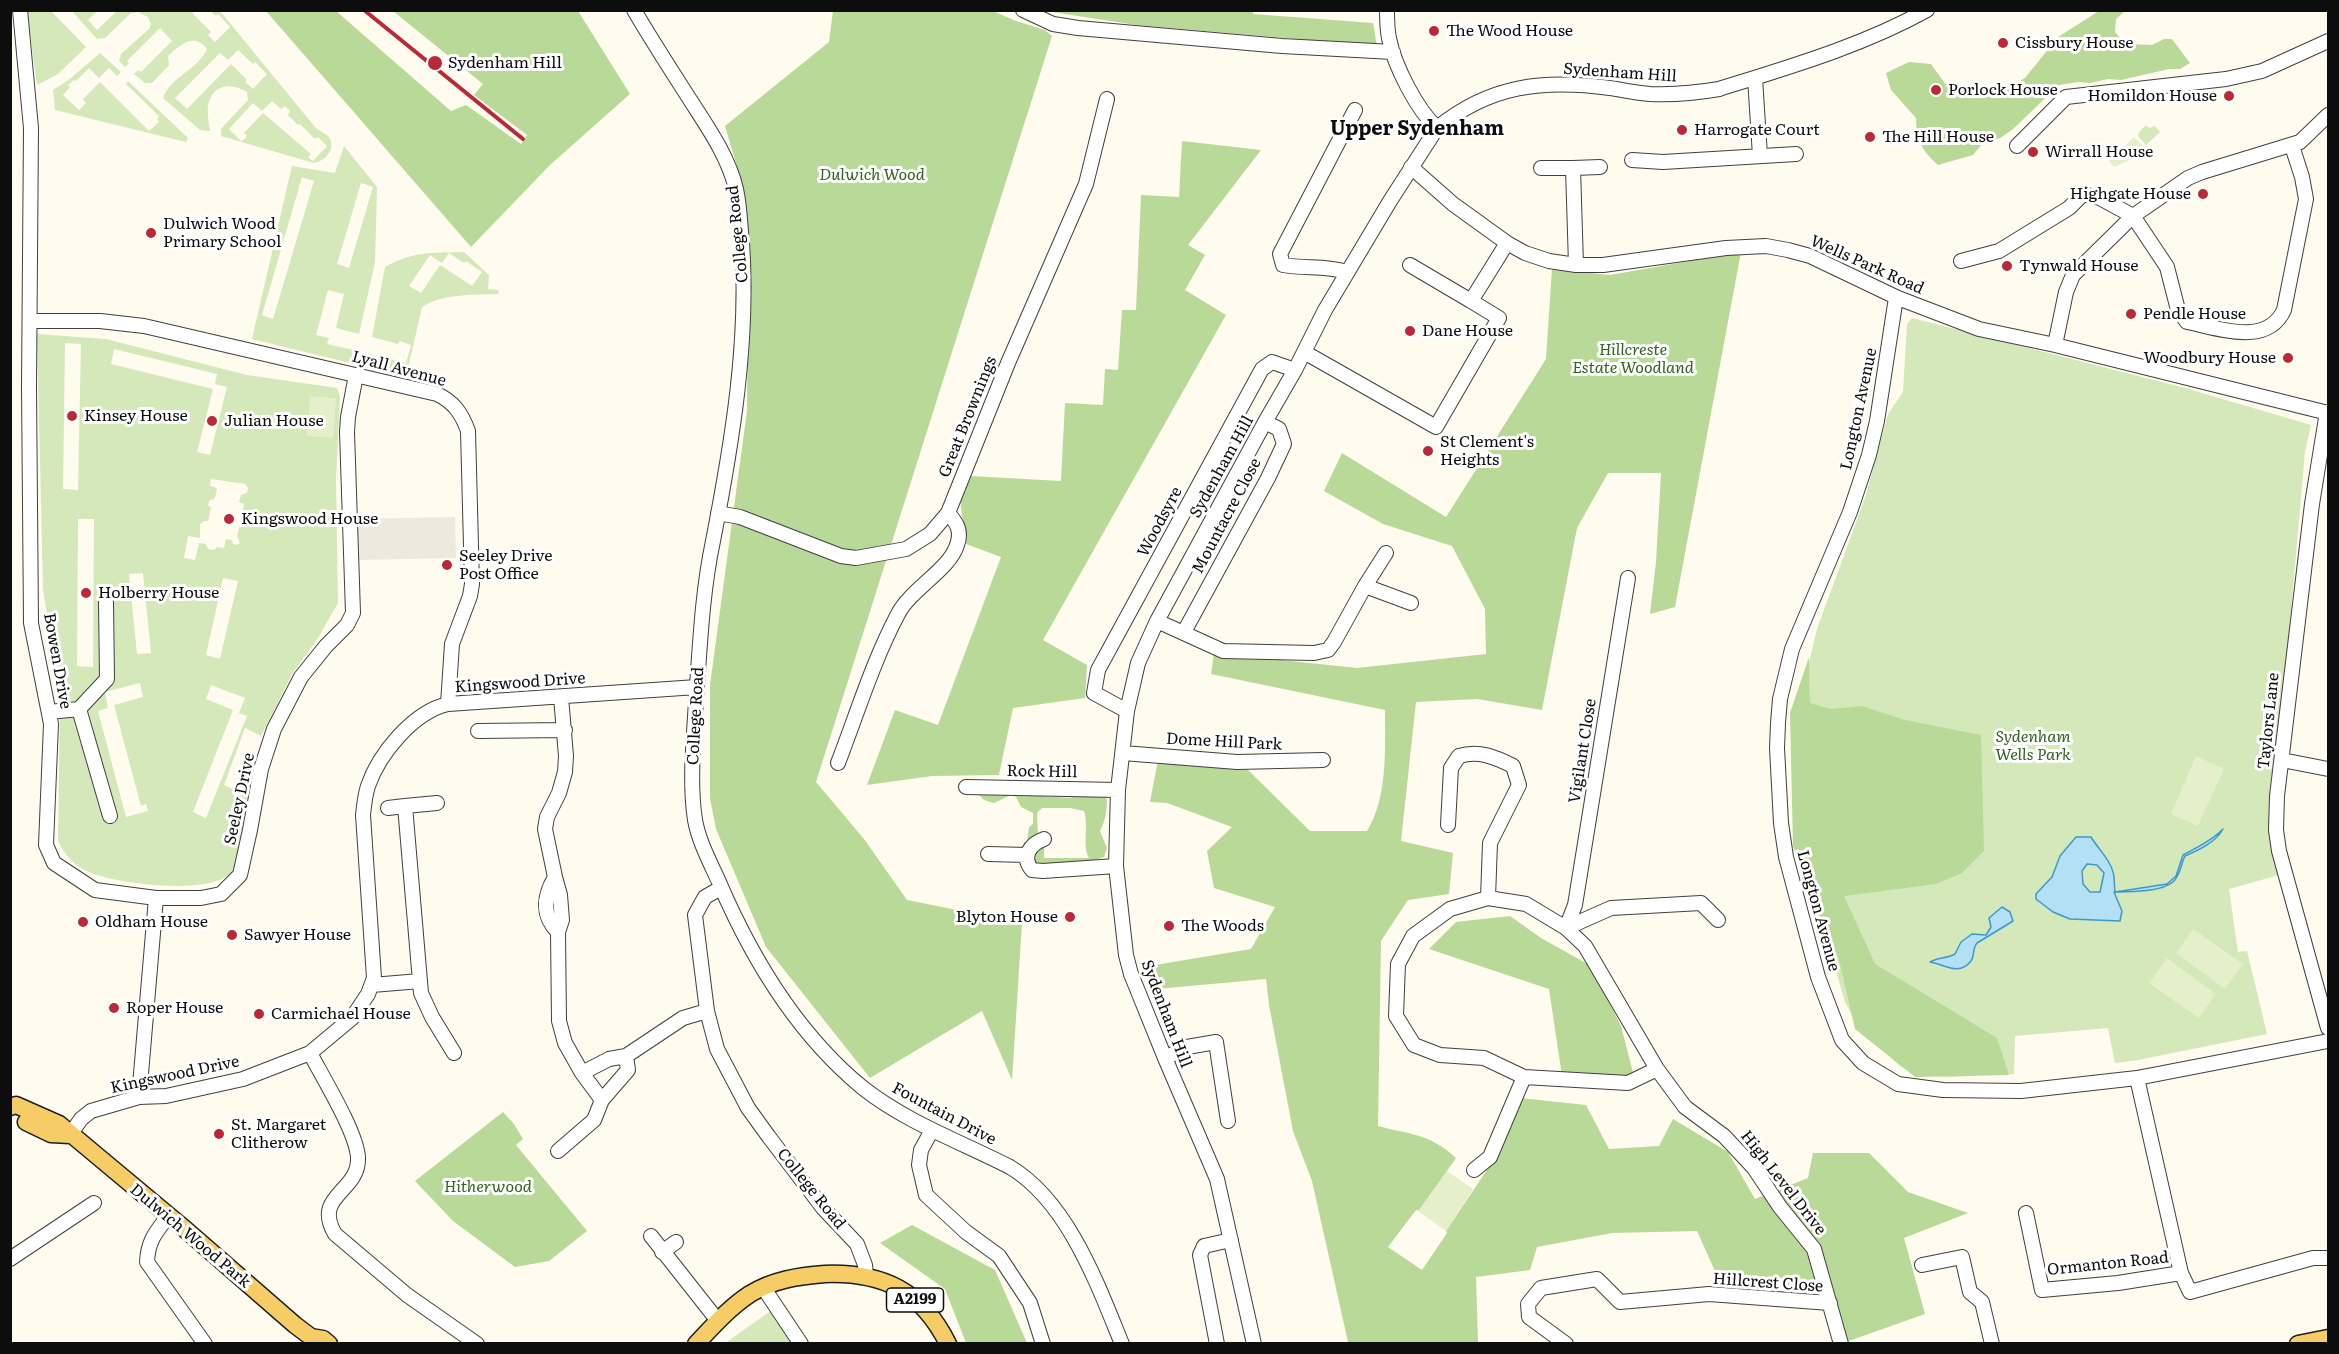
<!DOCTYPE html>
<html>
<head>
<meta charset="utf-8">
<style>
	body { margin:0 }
	#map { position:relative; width:2339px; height:1354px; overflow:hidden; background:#fffbee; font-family:Literata,serif }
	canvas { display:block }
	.frame { position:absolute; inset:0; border:12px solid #0d0d0d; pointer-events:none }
</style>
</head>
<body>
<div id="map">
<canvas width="2339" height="1354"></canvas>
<div class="frame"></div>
</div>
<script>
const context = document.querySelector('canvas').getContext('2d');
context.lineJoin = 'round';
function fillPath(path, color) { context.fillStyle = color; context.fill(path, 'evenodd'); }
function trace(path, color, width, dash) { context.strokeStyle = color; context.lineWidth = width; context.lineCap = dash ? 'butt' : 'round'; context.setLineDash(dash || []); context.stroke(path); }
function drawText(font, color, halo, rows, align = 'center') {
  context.font = font + ' Literata,serif'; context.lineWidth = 6; context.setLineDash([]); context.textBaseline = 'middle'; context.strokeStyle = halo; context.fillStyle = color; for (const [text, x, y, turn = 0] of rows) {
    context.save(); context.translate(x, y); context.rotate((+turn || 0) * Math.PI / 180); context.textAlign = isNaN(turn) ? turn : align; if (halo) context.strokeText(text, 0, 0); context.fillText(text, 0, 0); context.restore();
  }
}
fillPath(new Path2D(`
	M 71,10 L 97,11 L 88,20 L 97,30 L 117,11 L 194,11 L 192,13 L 211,32 L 208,35 L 215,42 L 230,27 L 218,14 L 216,16 L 210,11 L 220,11 L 315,127 C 318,130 324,133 328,136 C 338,148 325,161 314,163 L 221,136 L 221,129 L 248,100 L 247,92 C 233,83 214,83 209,102 C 206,111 209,123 210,131 L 200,130 L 163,98 C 170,77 198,70 207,49 C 194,32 180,45 168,56 L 169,65 L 152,83 L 145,83 L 134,74 L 138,70 L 141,72 L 172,41 L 160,28 L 127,61 L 129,63 L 125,67 L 119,61 L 121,54 L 149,29 L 151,24 L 148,17 L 138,12 L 131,13 L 105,38 L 97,39 ZM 238,50 L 253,64 L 255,62 L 267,74 L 253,89 L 245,82 L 247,80 L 231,64 L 187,109 L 175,98 L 220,53 L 228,60 ZM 272,101 L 281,109 L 285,106 L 290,111 L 288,115 L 298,125 L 300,124 L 315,139 L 318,137 L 327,146 L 313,161 L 308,157 L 311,154 L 263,113 L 244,133 L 247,135 L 245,139 L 241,141 L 229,129 L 253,103 L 262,111 Z
	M 27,11 L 51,11 L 86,47 L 58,74 L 37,85 Z
	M 100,53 L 121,72 L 117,76 L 109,68 L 99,78 L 89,68 L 76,81 L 74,80 L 68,85 L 70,87 L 63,95 L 79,110 L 86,103 L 83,99 L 100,82 L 149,131 L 159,122 L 157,119 L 159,116 L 126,84 L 128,81 L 188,138 L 186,142 L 55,110 L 53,90 L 70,79 Z
	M 2146,125 L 2149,128 L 2155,126 L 2160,132 L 2146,145 L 2138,136 L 2139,132 Z
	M 344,146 L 377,187 L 375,262 L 359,334 L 336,328 L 344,294 L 328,290 L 316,335 L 329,338 L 327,344 L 358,351 L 354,364 L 252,339 L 292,166 L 335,173 ZM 302,177 L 314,181 L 273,319 L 262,315 ZM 361,183 L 373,187 L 349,268 L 337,264 Z
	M 464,252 L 489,275 L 488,289 L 498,290 L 499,294 C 474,295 444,293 422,307 L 406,377 L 365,367 L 369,354 L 406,363 L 411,345 L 400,341 L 398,344 L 372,337 L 385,267 C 413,251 432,253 464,252 ZM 449,253 L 464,263 L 466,261 L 482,272 L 472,286 L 440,265 L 421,293 L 409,286 L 430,255 L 442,263 Z
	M 1912,318 L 2185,388 L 2311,425 L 2305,452 L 2288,645 L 2269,797 L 2272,849 L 2279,875 L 2229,889 L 2238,952 L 2247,951 L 2267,1034 L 2138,1060 L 2115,1063 L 2108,1028 L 2015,1036 L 2014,1074 L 1947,1077 L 1915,1074 L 1900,1066 L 1871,1040 L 1855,1021 L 1845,1002 L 1815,898 L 1809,663 L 1817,629 L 1865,498 L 1888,414 L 1903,392 L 1907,324 Z
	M 37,334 L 106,339 L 247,375 L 337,388 L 340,397 L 336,481 L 338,603 L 318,638 L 292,674 L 261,736 L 245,728 L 224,785 L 247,796 C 245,817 245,856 232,872 C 211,896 116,884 89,872 C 74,866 65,855 58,841 L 60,700 L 43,589 ZM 65,343 L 81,344 L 78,490 L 63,489 ZM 114,349 L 217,374 L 215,384 L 227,387 L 210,455 L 197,452 L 213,389 L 111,364 ZM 211,479 L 245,484 L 248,488 L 247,493 L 241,495 L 239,502 L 244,504 L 242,515 L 249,517 L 247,526 L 240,525 L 237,536 L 240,543 L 236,545 L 233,544 L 232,540 L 226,539 L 224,548 L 217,547 L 214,550 L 208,549 L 206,544 L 199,543 L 195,560 L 184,558 L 188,536 L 200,538 L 200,524 L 204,521 L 208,521 L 211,507 L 208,506 L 209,501 L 215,498 L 217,488 L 210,486 ZM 78,519 L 94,519 L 93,667 L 77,666 ZM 143,573 L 151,653 L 137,654 L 129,574 ZM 223,578 L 238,581 L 220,659 L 206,655 ZM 140,683 L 143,697 L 114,705 L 141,806 L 146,804 L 148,811 L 126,817 L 98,711 L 108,708 L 105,692 ZM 211,685 L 245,698 L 239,713 L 247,716 L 206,818 L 193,812 L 233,710 L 206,699 Z
	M 776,1307 L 801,1344 L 724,1344 Z`), '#d4e8b9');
fillPath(new Path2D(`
	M 266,11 L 336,11 L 451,111 L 466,105 L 521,144 L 527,135 L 474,95 L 483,84 L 393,11 L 578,11 L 630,94 L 550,165 L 471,247 Z
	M 833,11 L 993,11 L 1016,21 L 1045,30 L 1052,36 L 816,782 L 864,839 L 907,900 L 1022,923 L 1012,1080 L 982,1011 L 870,1078 L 766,947 L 716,829 L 710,798 L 710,685 L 747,411 L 748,270 L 743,187 L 725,126 L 829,42 Z
	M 1046,11 L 1253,11 L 1253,14 L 1373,23 L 1377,46 L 1136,25 Z
	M 2099,11 L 2125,11 L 2116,19 L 2115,32 L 2125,44 L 2152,45 L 2164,39 L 2172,39 L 2190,63 L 2180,69 L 2169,69 L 2121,80 L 2108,79 L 2090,83 L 2079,82 L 2059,85 L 2012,130 L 2000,138 L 1983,143 L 1973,155 L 1938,165 C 1922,151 1916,139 1916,118 L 1891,90 L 1886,73 L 1909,62 L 1931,64 L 1946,85 L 1960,98 L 1992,92 L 2011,86 L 2025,78 L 2058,37 Z
	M 1182,141 L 1261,150 L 1188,245 L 1205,255 L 1185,290 L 1226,315 L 1043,640 L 1087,665 L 1085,698 L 1013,708 L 999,775 L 932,776 L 867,785 L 895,710 L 938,725 L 1001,557 L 966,544 L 960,499 L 970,476 L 1061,481 L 1065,403 L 1103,405 L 1105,369 L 1118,370 L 1122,310 L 1136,310 L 1141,195 L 1179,197 Z
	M 1741,252 L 1675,607 L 1650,614 L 1656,562 L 1661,473 L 1608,473 L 1577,528 L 1542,710 L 1477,699 L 1416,702 L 1401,841 L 1453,853 L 1449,894 L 1408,900 L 1381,941 L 1378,1126 C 1411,1135 1429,1133 1456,1158 L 1419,1211 L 1416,1210 L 1388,1247 L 1422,1270 L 1447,1233 L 1446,1231 L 1493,1161 L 1520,1098 L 1586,1105 L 1609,1149 L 1659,1146 L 1673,1119 L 1728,1152 L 1755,1199 L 1808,1178 L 1813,1153 L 1869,1153 L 1908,1192 L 1968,1213 L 1904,1238 L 1925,1314 L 1846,1342 L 1827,1274 L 1797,1285 L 1723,1289 L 1697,1231 L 1612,1233 L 1537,1247 L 1530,1270 L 1476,1277 L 1478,1343 L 1348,1342 L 1312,1181 L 1293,1131 L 1269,1005 L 1266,979 L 1157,989 L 1155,965 L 1251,949 L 1275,907 L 1214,888 L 1207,851 L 1232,827 L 1167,803 L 1150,802 L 1158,760 L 1245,767 L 1310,831 L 1367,831 C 1388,797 1385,749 1385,710 L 1211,674 L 1214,653 L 1357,668 L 1486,654 L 1485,609 L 1452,546 L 1383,524 L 1324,491 L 1342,453 L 1446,517 L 1546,359 L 1552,269 L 1610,275 Z
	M 1809,657 L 1810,703 L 1830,709 L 1862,706 L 1905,720 L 1981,735 L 1984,851 L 1962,873 L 1936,884 L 1844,896 L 1875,964 L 1997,1038 L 2009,1075 L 1915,1077 L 1855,1029 L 1839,960 L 1818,914 L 1793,846 L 1790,713 Z
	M 980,784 L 1040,790 L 1040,796 L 1071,798 L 1074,793 L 1106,793 C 1108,807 1106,819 1100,831 L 1107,848 L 1104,857 L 1095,860 L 1043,865 L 1037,863 L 1033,860 L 1032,855 L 1044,844 L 1044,858 L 1089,858 C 1082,846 1089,824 1084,811 L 1070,808 L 1042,808 L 1037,813 L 1038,836 L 1027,841 L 1029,827 L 1033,824 L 1033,813 L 1021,807 L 1016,797 L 1011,795 L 994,803 L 984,800 L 979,795 Z
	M 1510,916 L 1541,938 L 1591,966 L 1621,1026 L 1636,1084 L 1562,1076 L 1549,989 L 1429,949 L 1456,922 Z
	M 503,1112 L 514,1124 L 523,1139 L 516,1145 L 587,1231 L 549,1261 L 515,1267 L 453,1221 L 415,1181 Z
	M 912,1225 L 995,1270 L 1027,1343 L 966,1343 L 945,1289 L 880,1243 Z`), '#b9d998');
fillPath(new Path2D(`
	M 2134,137 L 2144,147 L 2132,159 L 2114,167 L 2109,161 Z
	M 310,396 L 336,398 L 333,438 L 307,436 Z
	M 2196,756 L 2224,769 L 2198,826 L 2171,814 Z
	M 2193,929 L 2243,964 L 2225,989 L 2176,953 Z
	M 2167,958 L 2216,994 L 2199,1018 L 2149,983 Z
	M 1447,1171 L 1473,1189 L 1446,1231 L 1418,1211 Z`), '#e5f0ca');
fillPath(new Path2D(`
	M 455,517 L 456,558 L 357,560 L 356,519 Z`), '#eee9de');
const water = new Path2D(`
	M 2223,829 C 2216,842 2199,850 2185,856 C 2181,864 2180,876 2173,882 C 2159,893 2131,891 2114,892 L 2122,911 L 2120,921 L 2070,919 L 2053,912 L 2036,899 L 2036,894 L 2052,877 L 2060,856 L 2076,837 L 2091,837 C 2098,849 2110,859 2113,872 C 2115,878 2114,886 2115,892 L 2167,884 L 2176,876 L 2183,855 C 2196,848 2213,840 2223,829 ZM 2087,864 L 2097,865 L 2104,873 L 2100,892 L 2090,892 L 2083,884 L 2082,871 Z
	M 2002,907 L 2010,912 L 2013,921 L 1977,943 C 1972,949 1975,955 1971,961 C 1958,977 1945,964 1930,962 C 1938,957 1946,959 1955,954 L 1961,942 L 1972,934 L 1986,935 L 1991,927 L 1989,918 Z`);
fillPath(water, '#b4e0f5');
trace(water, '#3c99cb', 1.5);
const minor = new Path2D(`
	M 20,10 L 31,128 L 29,387 L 31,623 L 51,724 L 46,845 L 54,863 L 95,890 L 156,898 L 201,898 L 221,894 L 240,875 L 250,830 L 261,769 L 274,729 L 301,677 L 326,646 L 347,625 L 353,613 L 347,432 L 348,417 L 356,375
	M 634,10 C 651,39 669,67 687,95 C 706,125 728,155 736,189 C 740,206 740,225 742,242 C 749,342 732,443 713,541 C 702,593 700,646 696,700 C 694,739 689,781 695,820 C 699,842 710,862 719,882 C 752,959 797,1034 863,1088 C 906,1122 961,1142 1010,1167 C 1068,1202 1097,1283 1122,1344
	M 1023,10 L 1053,24 L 1078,28 L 1282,46 L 1393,52
	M 1387,10 C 1387,20 1387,29 1389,38 C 1394,65 1417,110 1437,128
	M 1755,78 L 1760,156
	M 2017,146 L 2066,97 L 2226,79 L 2262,71 L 2328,41
	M 1632,160 L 1663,162 L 1796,154
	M 1411,167 L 1453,204 L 1507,243 L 1525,253 L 1549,261 L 1576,265 L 1603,265 L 1726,248 L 1766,246 L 1788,250 L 1810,256 L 1898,298 L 1979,329 L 2055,345 L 2328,413
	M 1541,168 L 1573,168
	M 1961,261 L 1999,251 L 2069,208 L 2083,194 L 2100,198 L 2133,216 L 2167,267 L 2178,310 L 2187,322 C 2218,328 2267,347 2284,310 L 2306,199 L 2302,177 L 2292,146
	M 1410,265 L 1471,301
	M 1576,265 L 1573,168 L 1600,167
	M 1347,272 C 1326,265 1305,269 1283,265 L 1280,254 L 1355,110
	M 1898,298 L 1895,304 L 1877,421 L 1869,455 L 1850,512 L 1792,649 L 1780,699 L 1778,723 L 1777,748 L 1781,823 L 1786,857 L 1818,977 L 1842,1040 L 1863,1063 L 1898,1084 L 1943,1090 L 2021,1091 L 2137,1078 L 2328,1041
	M 31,321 L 100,321 L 144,326 L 437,394 C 454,402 462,414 468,431 L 472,584 L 470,596 L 452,644 L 448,704
	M 2055,345 L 2066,292 L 2073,275 L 2133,216 L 2188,178 L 2202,172 L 2300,142 L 2328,115
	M 1304,352 L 1436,427 L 1499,318 L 1471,301 L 1507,243
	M 2327,412 L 2312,504 L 2277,796 L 2276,830 L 2279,851 L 2328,1028
	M 718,513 L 740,517 L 841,556 L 856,558 L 906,549 L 930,534 L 948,513 L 1008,363 L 1086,184 L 1107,99
	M 1365,586 L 1411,603
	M 1157,621 L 1223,651 L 1314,653 L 1328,650 L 1334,642 L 1365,586 L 1386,553
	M 1184,632 L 1268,478 L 1284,444 L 1279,429 L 1265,422
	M 561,697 L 566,756 L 565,772 L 559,793 L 547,817 L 545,829 L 555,877 L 560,895 L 562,920 L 558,932 L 559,1021 L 565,1043 L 582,1073
	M 79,709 L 107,679 L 106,602
	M 1127,711 L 1094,693 L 1098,670 L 1262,369 L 1272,362 L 1295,370
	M 49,712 L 79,709 L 110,816
	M 478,731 L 565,730
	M 1123,753 L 1237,762 L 1323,760
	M 2282,760 L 2328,769
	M 838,763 C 857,714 873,661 898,614 C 911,589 950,569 957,545 C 962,531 957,523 948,513
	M 966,787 L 1118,790
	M 437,803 L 405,806 L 421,993 L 432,1017 L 454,1053
	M 388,808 L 405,806
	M 1448,825 L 1451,768 L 1459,756 C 1479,750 1495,757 1513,766 L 1519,785 L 1490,843 L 1488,898
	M 1044,839 C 1030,844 1021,857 1032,870 L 1043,871 L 1116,866
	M 988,854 L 1027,855
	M 555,877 C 543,897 542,916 558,932
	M 721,888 L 705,897 L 695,915 L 707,1011 L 717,1049 L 748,1108 L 769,1137 L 823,1208 L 857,1244 L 865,1265 L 866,1275
	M 1566,928 L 1575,905 L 1628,578
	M 1566,928 L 1611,908 L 1701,903 L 1718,920
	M 372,985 L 420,981
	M 310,1053 C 323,1078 356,1131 358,1157 C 360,1192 312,1195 335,1234 L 407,1295 L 477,1344
	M 1165,1058 L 1187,1047 L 1216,1042 L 1228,1121
	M 1657,1069 L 1628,1083 L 1524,1077 L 1484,1058 L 1440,1055 L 1414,1045 L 1396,1016 L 1398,964 L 1413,936 L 1450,909 L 1488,898 L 1526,904 L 1566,928 L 1585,946 L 1657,1069 L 1685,1107 L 1724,1136 L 1754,1168 L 1780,1207 L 1814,1249 L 1841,1344
	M 139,1097 L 156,898
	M 602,1100 L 628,1070 L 626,1056
	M 932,1130 L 921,1150 L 919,1165 L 926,1195 L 966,1232 L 999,1256 L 1030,1303 L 1043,1344
	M 70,1135 L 81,1119 L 91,1111 L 139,1097 L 166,1096 L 243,1079 L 310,1053 L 352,1018 L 368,994 L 374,978 L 363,815 C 364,805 365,795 368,786 C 379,754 413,712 448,704 L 697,687
	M 558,1151 L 594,1120 L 602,1100 L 582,1073 L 609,1059 L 626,1056 L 683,1018 L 707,1011
	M 1474,1170 L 1490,1157 L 1524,1077
	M 2026,1213 L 2042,1290 L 2118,1283 L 2181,1273 L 2137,1078
	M 169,1215 C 156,1232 148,1240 147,1262 L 205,1344
	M 651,1236 L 718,1321
	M 662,1252 L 676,1242
	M 10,1259 L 94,1203
	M 1922,1265 L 1962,1257 L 1970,1292 L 1982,1302 L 1992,1344
	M 2181,1273 L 2190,1292 L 2313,1258 L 2328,1258
	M 763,1287 L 801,1344
	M 1217,1344 L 1200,1255 L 1204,1246 L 1231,1240
	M 1254,1344 L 1217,1179 L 1165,1058 L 1131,974 L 1126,955 L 1116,866 L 1118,790 L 1127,711 L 1138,663 L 1157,621 L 1265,422 L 1295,370 L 1325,310 L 1390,201 L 1437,128 C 1490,85 1543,79 1610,88 C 1623,90 1637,93 1650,94 C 1673,95 1696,93 1719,89 C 1789,67 1862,46 1927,10
	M 1566,1344 L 1529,1317 L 1528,1304 L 1541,1288 L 1597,1279 L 1620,1302 L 1709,1294 L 1830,1303`);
const major = new Path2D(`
	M 10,1107 L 16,1105 L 59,1124 L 186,1230 L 295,1325 L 311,1337 L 323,1339 L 329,1344
	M 26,1122 L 51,1134 L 70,1135
	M 696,1344 C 713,1326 730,1307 750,1294 C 773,1280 798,1276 825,1274 C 883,1272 922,1291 948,1344
	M 2298,1344 L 2328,1338`);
trace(minor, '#404040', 16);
trace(major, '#1e1e1e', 19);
trace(minor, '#fff', 14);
trace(major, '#f6cc67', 16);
trace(new Path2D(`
	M 364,10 L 523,139`), '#bb2837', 4);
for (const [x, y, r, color] of [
	[1434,31,6,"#bb2837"],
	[2003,43,6,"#bb2837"],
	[435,63,8,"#bb2837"],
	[1936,90,6,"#bb2837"],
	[2229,96,6,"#bb2837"],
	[1682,130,6,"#bb2837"],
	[1870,137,6,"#bb2837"],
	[2033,152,6,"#bb2837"],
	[2203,194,6,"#bb2837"],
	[151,233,6,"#bb2837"],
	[2007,266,6,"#bb2837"],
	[2131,314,6,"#bb2837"],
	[1410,331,6,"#bb2837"],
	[2288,358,6,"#bb2837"],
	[72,416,6,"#bb2837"],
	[212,421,6,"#bb2837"],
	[1428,451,6,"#bb2837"],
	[229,519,6,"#bb2837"],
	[447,565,6,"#bb2837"],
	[86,593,6,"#bb2837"],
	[1070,917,6,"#bb2837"],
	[83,922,6,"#bb2837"],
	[1169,926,6,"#bb2837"],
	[232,935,6,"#bb2837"],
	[114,1008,6,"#bb2837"],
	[259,1014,6,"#bb2837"],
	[219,1134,6,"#bb2837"]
]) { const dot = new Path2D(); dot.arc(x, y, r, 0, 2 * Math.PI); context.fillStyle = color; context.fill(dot); trace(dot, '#fff', 2); }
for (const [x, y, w] of [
	[915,1300,57]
]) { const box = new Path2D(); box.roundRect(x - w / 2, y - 12, w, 24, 4.5); context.fillStyle = '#fff'; context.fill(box); trace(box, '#0d0d0d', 1.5); }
drawText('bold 15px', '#0d0d0d', null, [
	["A2199",915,1300]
]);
drawText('16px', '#0d0d0d', '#fff', [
	["The Wood House",1446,31],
	["Cissbury House",2015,43],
	["Sydenham Hill",448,63],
	["Porlock House",1948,90],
	["Homildon House",2217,96,"right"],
	["Harrogate Court",1694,130],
	["The Hill House",1882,137],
	["Wirrall House",2045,152],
	["Highgate House",2191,194,"right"],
	["Dulwich Wood",163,224],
	["Primary School",163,242],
	["Tynwald House",2019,266],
	["Pendle House",2143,314],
	["Dane House",1422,331],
	["Woodbury House",2276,358,"right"],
	["Kinsey House",84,416],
	["Julian House",224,421],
	["St Clement's",1440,442],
	["Heights",1440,460],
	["Kingswood House",241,519],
	["Seeley Drive",459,556],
	["Post Office",459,574],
	["Holberry House",98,593],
	["Blyton House",1058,917,"right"],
	["Oldham House",95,922],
	["The Woods",1181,926],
	["Sawyer House",244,935],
	["Roper House",126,1008],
	["Carmichael House",271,1014],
	["St. Margaret",231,1125],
	["Clitherow",231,1143]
], 'left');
drawText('16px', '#0d0d0d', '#fff', [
	["Sydenham Hill",1620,73,4],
	["College Road",738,234,-96],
	["Wells Park Road",1867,265,24],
	["Lyall Avenue",399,369,15],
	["Longton Avenue",1859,409,-78],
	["Great Brownings",968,417,-68],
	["Sydenham Hill",1222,467,-61],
	["Mountacre Close",1227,516,-62],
	["Woodsyre",1160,522,-62],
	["Bowen Drive",57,661,80],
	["Kingswood Drive",520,683,-4],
	["College Road",696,716,-87],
	["Taylors Lane",2269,721,-84],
	["Dome Hill Park",1224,742,3],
	["Vigilant Close",1583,751,-81],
	["Rock Hill",1042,772,1],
	["Seeley Drive",240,799,-78],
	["Longton Avenue",1818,911,75],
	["Sydenham Hill",1166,1014,69],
	["Kingswood Drive",175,1075,-12],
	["Fountain Drive",944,1114,28],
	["High Level Drive",1783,1183,52],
	["College Road",811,1189,51],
	["Dulwich Wood Park",190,1236,40],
	["Ormanton Road",2108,1264,-6],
	["Hillcrest Close",1768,1283,4]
]);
drawText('italic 16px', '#31641f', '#fff', [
	["Dulwich Wood",872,175],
	["Hillcreste",1633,350],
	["Estate Woodland",1633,368],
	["Sydenham",2033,737],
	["Wells Park",2033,755],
	["Hitherwood",488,1187]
]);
drawText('bold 20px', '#0d0d0d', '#fff', [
	["Upper Sydenham",1417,129]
]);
</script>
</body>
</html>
